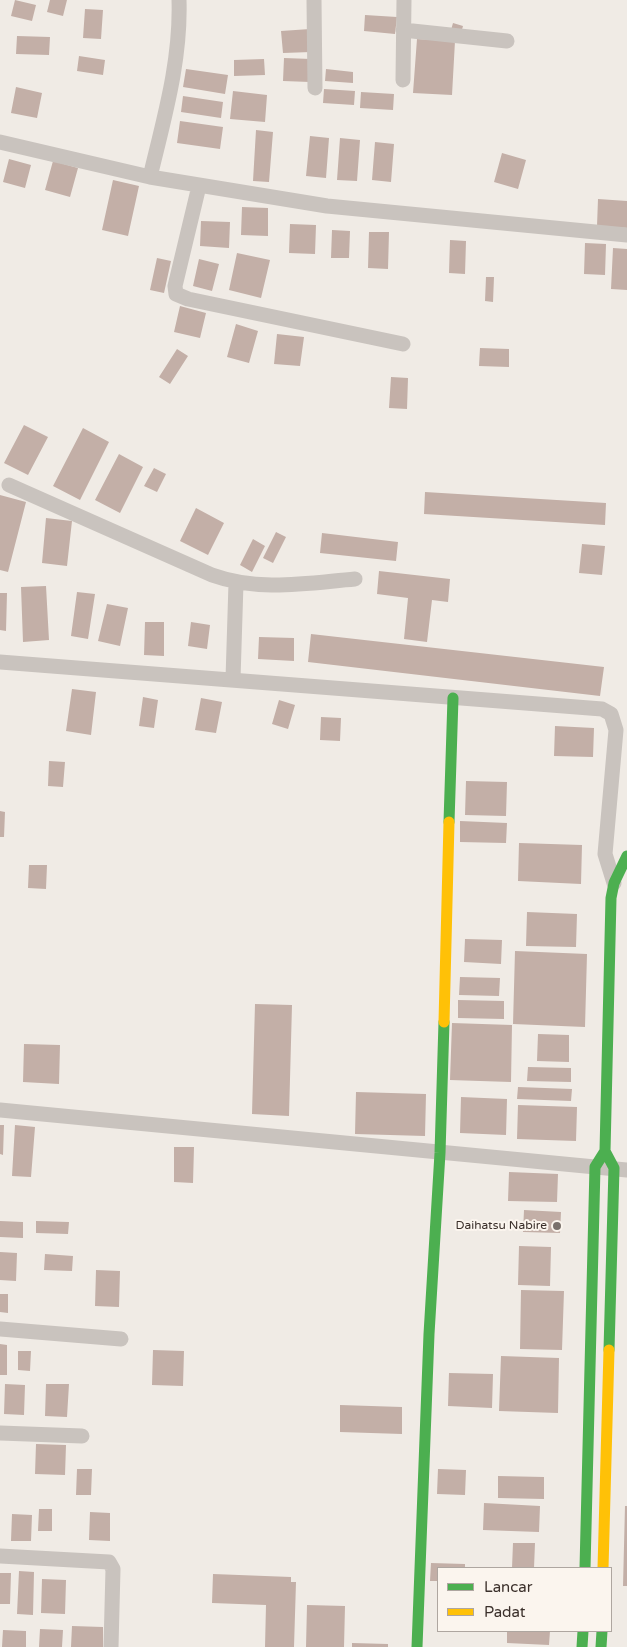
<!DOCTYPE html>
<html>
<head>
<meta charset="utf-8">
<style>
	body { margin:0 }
	#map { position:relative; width:627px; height:1647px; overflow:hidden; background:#f0ebe5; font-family:"Varela Round",sans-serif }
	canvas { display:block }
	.legend { position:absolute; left:437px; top:1567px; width:175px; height:65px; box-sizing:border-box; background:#fbf5ee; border:1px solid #aea6a0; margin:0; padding:6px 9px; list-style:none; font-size:15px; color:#3b302b }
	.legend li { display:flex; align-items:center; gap:10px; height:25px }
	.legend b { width:25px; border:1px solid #aea6a0 }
</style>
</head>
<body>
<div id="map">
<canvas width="627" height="1647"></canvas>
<ul class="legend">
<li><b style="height:6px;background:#4caf50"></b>Lancar</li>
<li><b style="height:6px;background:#ffc107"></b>Padat</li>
</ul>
</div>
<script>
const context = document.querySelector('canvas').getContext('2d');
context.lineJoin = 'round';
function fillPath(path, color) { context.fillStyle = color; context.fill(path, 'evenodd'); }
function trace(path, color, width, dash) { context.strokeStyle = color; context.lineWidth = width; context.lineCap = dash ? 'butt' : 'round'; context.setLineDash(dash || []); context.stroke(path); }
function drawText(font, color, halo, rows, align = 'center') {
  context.font = font + ' "Varela Round",sans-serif'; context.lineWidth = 4; context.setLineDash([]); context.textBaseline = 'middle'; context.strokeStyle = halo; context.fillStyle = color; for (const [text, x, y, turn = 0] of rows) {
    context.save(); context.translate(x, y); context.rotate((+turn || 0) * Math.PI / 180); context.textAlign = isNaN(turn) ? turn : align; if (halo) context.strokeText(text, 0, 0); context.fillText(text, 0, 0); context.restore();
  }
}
fillPath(new Path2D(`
	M 15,0 L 36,5 L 32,21 L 11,16 Z
	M 50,0 L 67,0 L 63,16 L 47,12 Z
	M 85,9 L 103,10 L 101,39 L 83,38 Z
	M 365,15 L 397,17 L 395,34 L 364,31 Z
	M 453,23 L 463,26 L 461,33 L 451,30 Z
	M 310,29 L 311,52 L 283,53 L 281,31 Z
	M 17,36 L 50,37 L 49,55 L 16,54 Z
	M 417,39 L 455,41 L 452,95 L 413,93 Z
	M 79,56 L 105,60 L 103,75 L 77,71 Z
	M 284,58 L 311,59 L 310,82 L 283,81 Z
	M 264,59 L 265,75 L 234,76 L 234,60 Z
	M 186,69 L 228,75 L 225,94 L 183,87 Z
	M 326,69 L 353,72 L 353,83 L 325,81 Z
	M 16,87 L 42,93 L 37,118 L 11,113 Z
	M 324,89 L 355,91 L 354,105 L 323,103 Z
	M 233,91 L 267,95 L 265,122 L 230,119 Z
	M 361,92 L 394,94 L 393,110 L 360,108 Z
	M 183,96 L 223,102 L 221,118 L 181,112 Z
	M 180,121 L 223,127 L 220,149 L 177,143 Z
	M 256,130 L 273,132 L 269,182 L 253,181 Z
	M 310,136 L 329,138 L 326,178 L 306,176 Z
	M 340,138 L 360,140 L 357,181 L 337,180 Z
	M 375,142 L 394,144 L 391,182 L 372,180 Z
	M 502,153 L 526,160 L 518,189 L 494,182 Z
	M 9,159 L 31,165 L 25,188 L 3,182 Z
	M 53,161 L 78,168 L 70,197 L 45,190 Z
	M 113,180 L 139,186 L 128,236 L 102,230 Z
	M 598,199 L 627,201 L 627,228 L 597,226 Z
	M 242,207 L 268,208 L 268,236 L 241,235 Z
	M 201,221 L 230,222 L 229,248 L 200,246 Z
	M 290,224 L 316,225 L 315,254 L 289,253 Z
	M 332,230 L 350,231 L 349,258 L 331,258 Z
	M 369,232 L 389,232 L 388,269 L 368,268 Z
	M 450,240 L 466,241 L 465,274 L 449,273 Z
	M 585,243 L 606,244 L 605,275 L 584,274 Z
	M 613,248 L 627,249 L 627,290 L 611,289 Z
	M 237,253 L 270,260 L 261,298 L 229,290 Z
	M 157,258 L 171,261 L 164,293 L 150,290 Z
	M 199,259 L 219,264 L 212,291 L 193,286 Z
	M 486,277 L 494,277 L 493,302 L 485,301 Z
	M 180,306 L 206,313 L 200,338 L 174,332 Z
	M 236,324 L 258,331 L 249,363 L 227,357 Z
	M 277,334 L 304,337 L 300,366 L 274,364 Z
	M 480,348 L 509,349 L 509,367 L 479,366 Z
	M 177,349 L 188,356 L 170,384 L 159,377 Z
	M 391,377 L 408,378 L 407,409 L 389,408 Z
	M 24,425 L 48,437 L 28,475 L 4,463 Z
	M 83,428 L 109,442 L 80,500 L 53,486 Z
	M 119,454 L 143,467 L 120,513 L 95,500 Z
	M 154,468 L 166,474 L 157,492 L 144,486 Z
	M 425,492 L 606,503 L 605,525 L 424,514 Z
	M 0,495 L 26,502 L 8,572 L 0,570 Z
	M 196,508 L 224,523 L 208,555 L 180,541 Z
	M 46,518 L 72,521 L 67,566 L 42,563 Z
	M 276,532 L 286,537 L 273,563 L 263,558 Z
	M 322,533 L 398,542 L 396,561 L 320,553 Z
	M 253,539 L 265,546 L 252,572 L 240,565 Z
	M 582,544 L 605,546 L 602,575 L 579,573 Z
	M 379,571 L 450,579 L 448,602 L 432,600 L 427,642 L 404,639 L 408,598 L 377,594 Z
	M 46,586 L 49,640 L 23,642 L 21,587 Z
	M 77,592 L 95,594 L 88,639 L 71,636 Z
	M 0,593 L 7,593 L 6,631 L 0,630 Z
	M 107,604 L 128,608 L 120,646 L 98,641 Z
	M 145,622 L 164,622 L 164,656 L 144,655 Z
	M 191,622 L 210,625 L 207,649 L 188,646 Z
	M 311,634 L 604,667 L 600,696 L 308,662 Z
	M 259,637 L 294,638 L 294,661 L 258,659 Z
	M 72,689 L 96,692 L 91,735 L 66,731 Z
	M 143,697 L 158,700 L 154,728 L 139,726 Z
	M 201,698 L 222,702 L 216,733 L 195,730 Z
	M 279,700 L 295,705 L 288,729 L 272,724 Z
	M 321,717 L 341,718 L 340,741 L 320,740 Z
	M 555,726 L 594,728 L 593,757 L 554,756 Z
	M 49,761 L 65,762 L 63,787 L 48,786 Z
	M 466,781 L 507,782 L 506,816 L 465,815 Z
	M 0,811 L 5,812 L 4,837 L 0,837 Z
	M 460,821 L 507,823 L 506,843 L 460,842 Z
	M 519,843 L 582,845 L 581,884 L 518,881 Z
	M 29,865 L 47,865 L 46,889 L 28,888 Z
	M 527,912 L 577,914 L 576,947 L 526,946 Z
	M 465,939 L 502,940 L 501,964 L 464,962 Z
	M 515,951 L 587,954 L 585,1027 L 513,1024 Z
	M 460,977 L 500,978 L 499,996 L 459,995 Z
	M 458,1000 L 504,1001 L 504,1019 L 458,1018 Z
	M 255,1004 L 292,1005 L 289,1116 L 252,1114 Z
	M 452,1023 L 512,1025 L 511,1082 L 450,1080 Z
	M 538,1034 L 569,1035 L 569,1062 L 537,1061 Z
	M 24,1044 L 60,1045 L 59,1084 L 23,1082 Z
	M 528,1067 L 571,1068 L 571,1082 L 527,1081 Z
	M 518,1087 L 572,1089 L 571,1101 L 517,1099 Z
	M 356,1092 L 426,1094 L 425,1136 L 355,1134 Z
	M 461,1097 L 507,1099 L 506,1135 L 460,1133 Z
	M 518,1105 L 577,1107 L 576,1141 L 517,1139 Z
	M 0,1125 L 4,1125 L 3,1155 L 0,1154 Z
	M 15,1125 L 35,1127 L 31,1177 L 12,1176 Z
	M 174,1147 L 194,1147 L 193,1183 L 174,1182 Z
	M 509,1172 L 558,1174 L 557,1202 L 508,1201 Z
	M 524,1210 L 561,1212 L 560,1233 L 523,1232 Z
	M 0,1221 L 23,1222 L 23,1238 L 0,1237 Z
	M 36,1221 L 69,1222 L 68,1234 L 36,1233 Z
	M 519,1246 L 551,1247 L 550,1286 L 518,1285 Z
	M 0,1252 L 17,1253 L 16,1281 L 0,1280 Z
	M 45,1254 L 73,1256 L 72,1271 L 44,1270 Z
	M 96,1270 L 120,1271 L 119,1307 L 95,1306 Z
	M 521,1290 L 564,1291 L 562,1350 L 520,1349 Z
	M 0,1294 L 8,1294 L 8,1313 L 0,1312 Z
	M 0,1344 L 7,1345 L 7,1375 L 0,1375 Z
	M 153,1350 L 184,1351 L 183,1386 L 152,1385 Z
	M 18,1351 L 31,1351 L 30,1371 L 18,1370 Z
	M 501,1356 L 559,1358 L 558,1413 L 499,1411 Z
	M 449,1373 L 493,1374 L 492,1408 L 448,1406 Z
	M 5,1384 L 25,1385 L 24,1415 L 4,1414 Z
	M 46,1384 L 69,1384 L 67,1417 L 45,1416 Z
	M 340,1405 L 402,1407 L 402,1434 L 340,1432 Z
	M 36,1444 L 66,1445 L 65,1475 L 35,1474 Z
	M 77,1469 L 92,1469 L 91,1495 L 76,1495 Z
	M 438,1469 L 466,1470 L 465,1495 L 437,1494 Z
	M 498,1476 L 544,1477 L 544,1499 L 498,1498 Z
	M 484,1503 L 540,1506 L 539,1532 L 483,1530 Z
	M 625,1506 L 627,1506 L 627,1586 L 623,1586 Z
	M 39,1509 L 52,1509 L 52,1531 L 38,1531 Z
	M 90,1512 L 110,1513 L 110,1541 L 89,1540 Z
	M 12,1514 L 32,1515 L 31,1541 L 11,1541 Z
	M 513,1543 L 535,1543 L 534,1568 L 512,1568 Z
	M 431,1563 L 465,1564 L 465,1568 L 438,1568 L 438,1581 L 430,1581 Z
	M 19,1571 L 34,1572 L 33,1615 L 17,1614 Z
	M 0,1573 L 11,1573 L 10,1604 L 0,1604 Z
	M 213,1574 L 291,1577 L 291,1582 L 296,1582 L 294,1647 L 265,1647 L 266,1605 L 212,1603 Z
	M 42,1579 L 66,1580 L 65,1614 L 41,1613 Z
	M 307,1605 L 345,1606 L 344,1647 L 306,1647 Z
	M 72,1626 L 103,1627 L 103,1647 L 71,1647 Z
	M 40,1629 L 63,1630 L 62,1647 L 39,1647 Z
	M 3,1630 L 26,1631 L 26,1647 L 2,1647 Z
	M 507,1631 L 550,1631 L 549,1645 L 507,1643 Z
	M 352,1643 L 388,1644 L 388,1647 L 352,1647 Z`), '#c3afa7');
trace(new Path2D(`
	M 179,0 C 181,61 164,118 150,177 L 327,206 L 627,235
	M 314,0 L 315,88
	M 403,30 L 507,41
	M 403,80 L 404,0
	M 0,142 L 150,177
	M 199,186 L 175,286 L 176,294 L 188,299 L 403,344
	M 9,485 L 212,575 C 259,592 307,583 355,579
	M 0,662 L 602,709 L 611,714 L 616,730 L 605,854 L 614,883
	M 233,679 L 236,583
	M 0,1110 L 627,1170
	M 0,1329 L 121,1339
	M 0,1433 L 82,1436
	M 0,1556 L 109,1562 L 113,1569 L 111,1647`), '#c9c3be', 15);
trace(new Path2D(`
	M 449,822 L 453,698
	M 609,1350 L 614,1168 L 605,1151 L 611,898 L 614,883 L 627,856
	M 585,1568 L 595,1167 L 605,1151
	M 417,1647 L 429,1334 L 440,1153 L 444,1022
	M 582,1647 L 583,1631
	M 601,1647 L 602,1631`), '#4caf50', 11);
trace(new Path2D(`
	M 444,1022 L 449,822
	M 603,1568 L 609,1350`), '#ffc107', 11);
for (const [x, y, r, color] of [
	[557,1226,5,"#7a716c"]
]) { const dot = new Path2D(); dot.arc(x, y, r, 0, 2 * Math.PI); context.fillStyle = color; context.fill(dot); trace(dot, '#fbf5ee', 2); }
drawText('12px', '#3b302b', '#fbf5ee', [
	["Daihatsu Nabire",547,1226]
], 'right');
</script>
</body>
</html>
